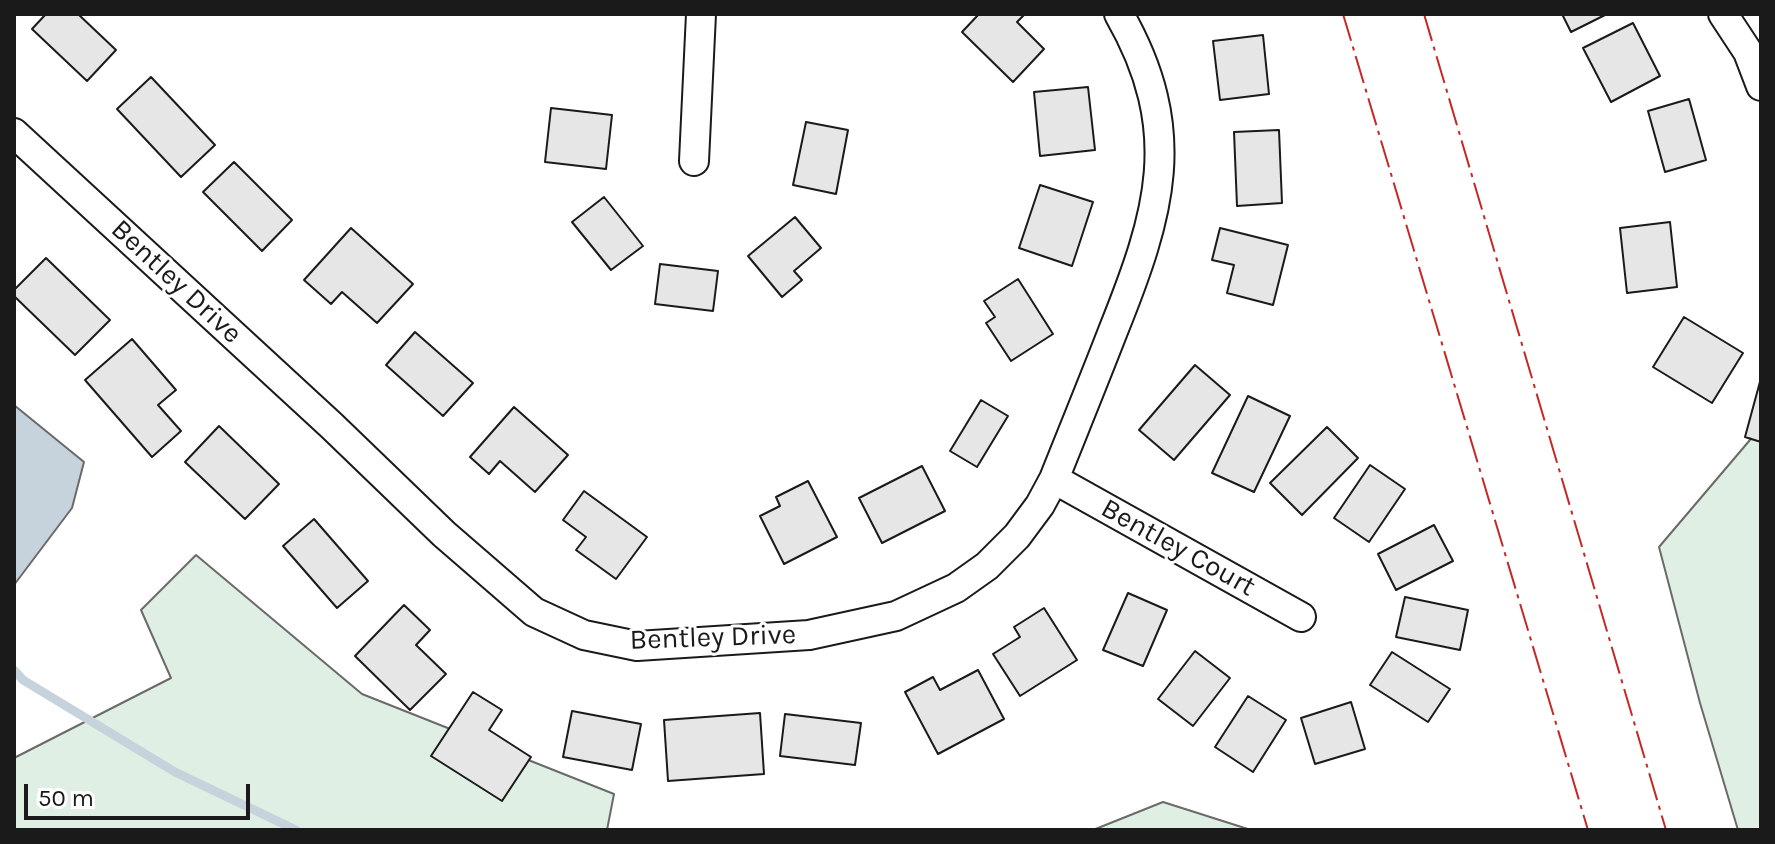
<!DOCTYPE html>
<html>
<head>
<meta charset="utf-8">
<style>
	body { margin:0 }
	#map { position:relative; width:1775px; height:844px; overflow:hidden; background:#fff; font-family:Karla,sans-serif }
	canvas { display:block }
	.frame { position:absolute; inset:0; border:16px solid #1a1a1a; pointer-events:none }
	.scale { position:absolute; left:24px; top:784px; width:226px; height:36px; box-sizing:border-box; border:4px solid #1a1a1a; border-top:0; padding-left:10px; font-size:24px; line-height:28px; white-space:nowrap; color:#1a1a1a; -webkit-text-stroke:6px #fff; paint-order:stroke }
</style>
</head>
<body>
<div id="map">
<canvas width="1775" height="844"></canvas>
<div class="frame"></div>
<div class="scale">50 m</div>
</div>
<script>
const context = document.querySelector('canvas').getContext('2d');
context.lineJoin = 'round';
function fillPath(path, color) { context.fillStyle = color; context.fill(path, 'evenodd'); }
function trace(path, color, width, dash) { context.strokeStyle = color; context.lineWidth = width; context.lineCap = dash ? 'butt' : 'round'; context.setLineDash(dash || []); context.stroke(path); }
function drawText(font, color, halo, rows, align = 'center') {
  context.font = font + ' Karla,sans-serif'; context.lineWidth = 6; context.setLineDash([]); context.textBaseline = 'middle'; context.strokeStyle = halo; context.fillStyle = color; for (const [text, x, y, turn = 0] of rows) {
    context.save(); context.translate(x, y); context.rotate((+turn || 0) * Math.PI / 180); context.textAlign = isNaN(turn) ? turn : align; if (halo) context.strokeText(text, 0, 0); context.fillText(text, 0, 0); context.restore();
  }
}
const green = new Path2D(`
	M 1761,427 L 1761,830 L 1738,830 L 1700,703 L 1659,547 Z
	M 196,555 L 362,694 L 614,794 L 607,830 L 14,830 L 14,758 L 171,678 L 141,610 Z
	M 1163,802 L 1251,830 L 1093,830 Z`);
fillPath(green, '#e0efe3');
trace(green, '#6a6a6a', 2);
const water = new Path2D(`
	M 14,405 L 84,462 L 72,508 L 14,585 Z`);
fillPath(water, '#c6d2dc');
trace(water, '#6a6a6a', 2);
trace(new Path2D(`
	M 14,670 L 23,680 L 175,772 L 296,830`), '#c6d2dc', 9);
const building = new Path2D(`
	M 46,14 L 78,14 L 116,50 L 87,81 L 32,29 Z
	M 979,14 L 1025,14 L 1017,22 L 1044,49 L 1013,82 L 962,32 Z
	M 1562,14 L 1607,14 L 1571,32 Z
	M 1633,23 L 1660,76 L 1611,102 L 1583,48 Z
	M 1263,35 L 1269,94 L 1220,100 L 1213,41 Z
	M 151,77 L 215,145 L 181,177 L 117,109 Z
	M 1088,87 L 1095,150 L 1040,156 L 1034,92 Z
	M 1689,99 L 1706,160 L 1665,172 L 1648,111 Z
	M 551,108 L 612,115 L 606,169 L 545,162 Z
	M 806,122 L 848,130 L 836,194 L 793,185 Z
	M 1279,130 L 1282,203 L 1237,206 L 1234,132 Z
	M 234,162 L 292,220 L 262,251 L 203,192 Z
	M 1040,185 L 1093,202 L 1072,266 L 1019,248 Z
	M 604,197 L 643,246 L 611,270 L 572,222 Z
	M 795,217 L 821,248 L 794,271 L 802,280 L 782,297 L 748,256 Z
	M 1670,222 L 1677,287 L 1627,293 L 1620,228 Z
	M 351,228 L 413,284 L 377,323 L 342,292 L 331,304 L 304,280 Z
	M 1220,228 L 1288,245 L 1273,305 L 1227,293 L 1234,265 L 1212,260 Z
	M 46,258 L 110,320 L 75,355 L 14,296 L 14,290 Z
	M 660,264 L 718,271 L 713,311 L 655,304 Z
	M 1018,279 L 1053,334 L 1011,361 L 986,323 L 995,317 L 984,301 Z
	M 1684,317 L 1743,353 L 1712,403 L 1653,367 Z
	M 415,332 L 473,383 L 443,416 L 386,365 Z
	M 132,339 L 176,390 L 158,405 L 181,431 L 152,457 L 85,380 Z
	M 1195,365 L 1230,395 L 1174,460 L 1139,430 Z
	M 1761,378 L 1761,442 L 1745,437 Z
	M 1248,396 L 1290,416 L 1254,492 L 1212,473 Z
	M 981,400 L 1008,416 L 977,467 L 950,451 Z
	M 514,407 L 568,455 L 535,492 L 500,461 L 489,474 L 470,457 Z
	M 219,426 L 279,484 L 245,519 L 185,462 Z
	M 1327,427 L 1358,458 L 1302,515 L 1270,483 Z
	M 1370,465 L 1405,489 L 1369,542 L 1334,518 Z
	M 922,466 L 945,511 L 882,543 L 859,498 Z
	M 808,481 L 837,537 L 784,564 L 760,516 L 780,506 L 776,497 Z
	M 584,491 L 647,537 L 616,579 L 576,550 L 586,537 L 563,520 Z
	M 314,519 L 368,581 L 337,608 L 283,546 Z
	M 1434,525 L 1453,561 L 1396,590 L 1378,554 Z
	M 1128,593 L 1167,610 L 1143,666 L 1103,650 Z
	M 1405,597 L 1468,610 L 1460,650 L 1396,637 Z
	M 404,605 L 430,630 L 416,645 L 446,674 L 410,710 L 355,656 Z
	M 1044,608 L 1077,660 L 1020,696 L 993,654 L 1020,637 L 1014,627 Z
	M 1195,651 L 1230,678 L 1193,726 L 1158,699 Z
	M 1392,652 L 1450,689 L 1428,722 L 1370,685 Z
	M 978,670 L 1004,719 L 938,754 L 905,692 L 933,677 L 940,690 Z
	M 473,692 L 502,710 L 489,730 L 531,757 L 502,801 L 431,756 Z
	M 1248,696 L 1286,720 L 1253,772 L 1215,747 Z
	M 1351,702 L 1365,749 L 1315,764 L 1301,718 Z
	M 572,711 L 641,724 L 632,770 L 563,757 Z
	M 760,713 L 764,774 L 668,781 L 664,720 Z
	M 785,714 L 861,723 L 855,765 L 780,756 Z`);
fillPath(building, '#e6e6e6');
trace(building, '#1a1a1a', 2);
const street = new Path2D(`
	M 1723,14 L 1748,52 L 1761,86
	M 14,133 L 332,426 L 444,534 L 534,612 L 584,635 L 637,646 L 809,635 L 896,616 L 956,588 L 987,566 L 1017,536 L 1040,505 L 1054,479 C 1074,429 1094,380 1113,331 C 1160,214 1186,131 1119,14
	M 694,161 L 701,14
	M 1054,479 L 1301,617`);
trace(street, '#1a1a1a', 32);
trace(street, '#fff', 28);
trace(new Path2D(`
	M 1343,14 L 1588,830
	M 1424,14 L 1666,830`), '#c62828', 2, [28, 6, 4, 6]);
drawText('28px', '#1a1a1a', '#fff', [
	["Bentley Drive",176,282,43],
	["Bentley Court",1178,548,29],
	["Bentley Drive",713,638,-2]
]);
</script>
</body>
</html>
